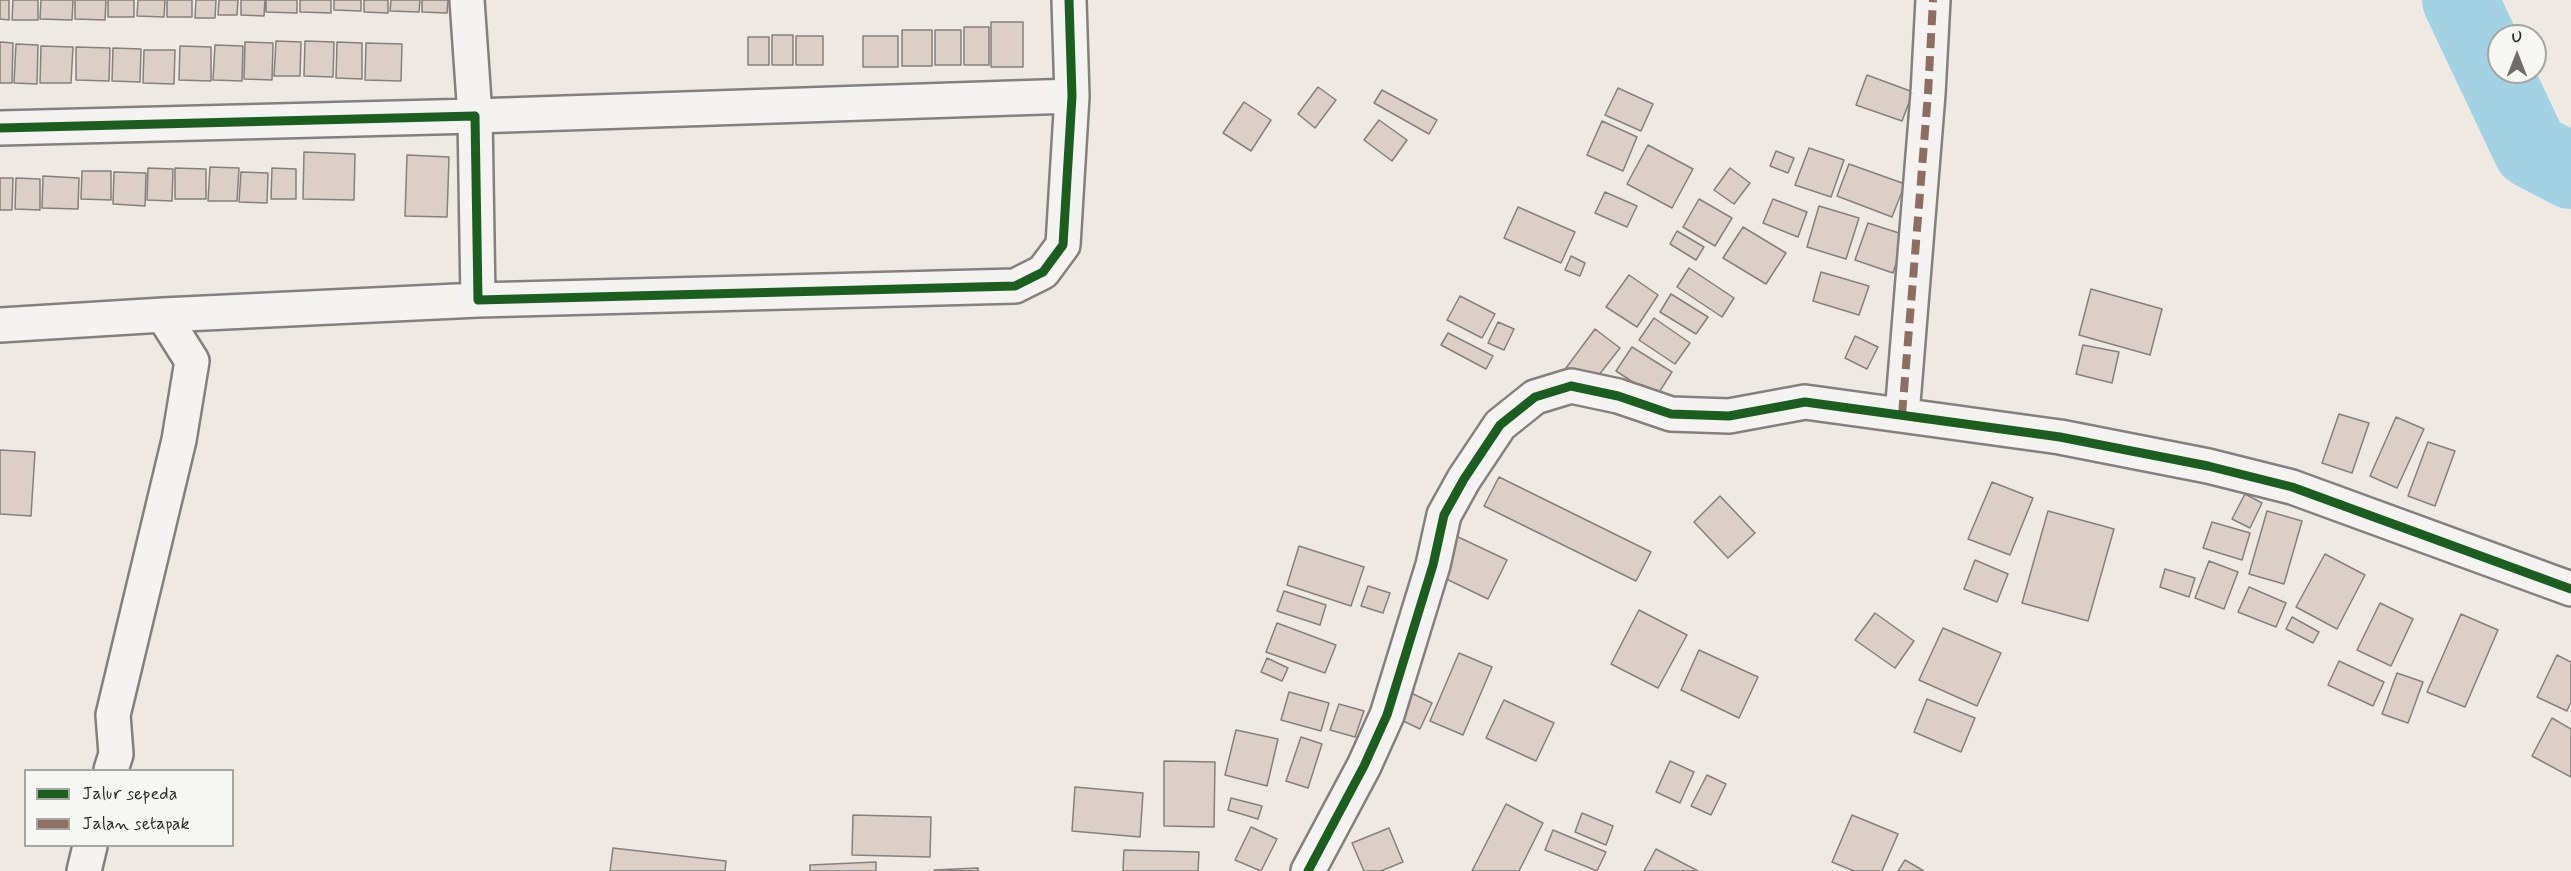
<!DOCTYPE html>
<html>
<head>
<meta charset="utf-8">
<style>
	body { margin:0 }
	#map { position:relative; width:2571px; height:871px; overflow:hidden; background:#efe9e4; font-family:Mynerve,sans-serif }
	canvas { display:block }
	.legend { position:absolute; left:24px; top:769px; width:210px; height:78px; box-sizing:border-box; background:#f6f6f2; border:2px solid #a5a5a2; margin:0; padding:8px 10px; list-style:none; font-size:18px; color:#2b2b2b }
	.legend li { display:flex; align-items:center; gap:12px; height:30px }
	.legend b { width:30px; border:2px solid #a5a5a2 }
	.north { position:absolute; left:2487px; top:24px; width:60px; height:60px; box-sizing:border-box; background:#f6f6f2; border:2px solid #a5a5a2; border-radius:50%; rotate:0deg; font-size:16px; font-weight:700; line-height:24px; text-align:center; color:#2b2b2b }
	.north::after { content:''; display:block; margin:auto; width:21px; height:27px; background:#706e6c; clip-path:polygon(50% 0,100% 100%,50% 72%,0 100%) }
</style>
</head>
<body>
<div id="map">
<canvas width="2571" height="871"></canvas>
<ul class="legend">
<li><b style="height:8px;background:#1b5e20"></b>Jalur sepeda</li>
<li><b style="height:8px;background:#8d6e63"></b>Jalan setapak</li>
</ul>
<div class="north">U</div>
</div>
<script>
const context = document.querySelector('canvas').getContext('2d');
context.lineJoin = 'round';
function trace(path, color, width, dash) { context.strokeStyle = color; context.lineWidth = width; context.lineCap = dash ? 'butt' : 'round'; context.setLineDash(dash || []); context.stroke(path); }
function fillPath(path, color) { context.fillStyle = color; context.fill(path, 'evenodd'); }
trace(new Path2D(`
	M 2460,0 L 2531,150 L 2571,171`), '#a3d3e3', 76);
const building = new Path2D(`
	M 0,0 L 9,0 L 9,20 L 0,19 Z
	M 13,0 L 38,0 L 38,20 L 12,20 Z
	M 41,0 L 73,0 L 72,20 L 40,19 Z
	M 75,0 L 106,0 L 105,20 L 75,19 Z
	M 108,0 L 134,0 L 134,17 L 108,17 Z
	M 138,0 L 165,0 L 164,17 L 137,16 Z
	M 167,0 L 192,0 L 192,17 L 167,17 Z
	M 196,0 L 216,0 L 215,18 L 195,18 Z
	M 219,0 L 238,0 L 237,15 L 218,15 Z
	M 241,0 L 265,0 L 264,16 L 241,15 Z
	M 266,0 L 297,0 L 297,13 L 266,12 Z
	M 300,0 L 331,0 L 331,13 L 300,12 Z
	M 334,0 L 361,0 L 361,11 L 334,10 Z
	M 364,0 L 388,0 L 388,13 L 364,12 Z
	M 391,0 L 420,0 L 419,12 L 390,11 Z
	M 422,0 L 448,0 L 447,13 L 422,12 Z
	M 991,22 L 1023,22 L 1023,67 L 991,67 Z
	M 964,27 L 989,27 L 989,65 L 964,65 Z
	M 902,30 L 932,30 L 932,66 L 902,66 Z
	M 935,30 L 961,30 L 961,65 L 935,65 Z
	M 772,35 L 793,35 L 793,65 L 772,65 Z
	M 796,36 L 823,36 L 823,65 L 796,65 Z
	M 863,36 L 898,36 L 898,67 L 863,67 Z
	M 748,37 L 769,37 L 769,65 L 748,65 Z
	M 276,41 L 301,42 L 300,76 L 274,76 Z
	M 305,41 L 334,42 L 333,77 L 304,76 Z
	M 0,42 L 13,43 L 12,83 L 0,83 Z
	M 245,42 L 273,43 L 272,80 L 244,79 Z
	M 337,42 L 362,43 L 362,79 L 336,78 Z
	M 366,43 L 402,44 L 401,81 L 365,80 Z
	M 16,44 L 38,45 L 37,84 L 14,83 Z
	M 215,45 L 243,46 L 242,81 L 213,80 Z
	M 41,46 L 73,47 L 71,83 L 40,83 Z
	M 180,46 L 211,47 L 211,81 L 179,80 Z
	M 76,47 L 110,48 L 109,81 L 76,80 Z
	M 113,48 L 141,49 L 140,82 L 112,81 Z
	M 144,50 L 175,50 L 174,84 L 143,83 Z
	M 1867,75 L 1913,92 L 1902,121 L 1856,105 Z
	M 1318,87 L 1336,100 L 1315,128 L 1298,114 Z
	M 1618,88 L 1653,104 L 1641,131 L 1605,115 Z
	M 1382,90 L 1437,120 L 1429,134 L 1374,103 Z
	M 1244,102 L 1271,120 L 1251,151 L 1223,133 Z
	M 1379,120 L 1407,140 L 1392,161 L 1364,140 Z
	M 1602,121 L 1637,137 L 1623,171 L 1587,155 Z
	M 1648,145 L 1693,169 L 1672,208 L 1627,184 Z
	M 1809,148 L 1844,160 L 1831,197 L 1795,185 Z
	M 1776,151 L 1794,158 L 1788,173 L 1770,166 Z
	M 304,152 L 355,154 L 354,200 L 303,199 Z
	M 407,155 L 449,157 L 447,217 L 405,216 Z
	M 1849,164 L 1905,184 L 1892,217 L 1837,196 Z
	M 210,167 L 239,168 L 237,201 L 208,201 Z
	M 148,168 L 173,169 L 172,201 L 147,200 Z
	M 175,168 L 206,169 L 206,199 L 175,199 Z
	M 272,168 L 296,169 L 296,199 L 271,199 Z
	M 1730,168 L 1750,183 L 1734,204 L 1714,190 Z
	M 82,171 L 111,171 L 111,200 L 81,199 Z
	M 114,172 L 146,173 L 145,206 L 113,204 Z
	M 241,172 L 268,173 L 267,203 L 239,202 Z
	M 43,176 L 79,178 L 78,209 L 42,208 Z
	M 0,178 L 13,178 L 12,210 L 0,210 Z
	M 16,178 L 40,179 L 40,210 L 15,209 Z
	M 1605,192 L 1637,206 L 1627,227 L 1595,213 Z
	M 1699,199 L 1732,218 L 1715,246 L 1683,227 Z
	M 1773,199 L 1807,212 L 1798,237 L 1763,223 Z
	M 1819,206 L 1859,218 L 1846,259 L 1807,247 Z
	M 1518,207 L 1575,232 L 1561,263 L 1504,238 Z
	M 1868,223 L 1905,235 L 1893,273 L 1855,260 Z
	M 1743,227 L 1786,253 L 1766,284 L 1723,258 Z
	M 1677,231 L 1704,247 L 1696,260 L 1670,244 Z
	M 1571,256 L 1585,263 L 1580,276 L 1565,270 Z
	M 1689,268 L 1734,298 L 1722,317 L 1677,287 Z
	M 1821,272 L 1869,286 L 1859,315 L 1813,301 Z
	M 1629,275 L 1658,295 L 1637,327 L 1606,307 Z
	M 2091,289 L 2162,309 L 2150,355 L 2079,335 Z
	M 1671,294 L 1708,317 L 1696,334 L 1660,312 Z
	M 1460,296 L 1495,314 L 1482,338 L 1447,320 Z
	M 1654,318 L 1690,343 L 1675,364 L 1639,340 Z
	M 1498,322 L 1514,329 L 1504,350 L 1488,343 Z
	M 1595,329 L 1620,348 L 1591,385 L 1566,368 Z
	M 1448,333 L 1493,356 L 1486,369 L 1441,345 Z
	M 1855,336 L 1878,347 L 1867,369 L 1845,358 Z
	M 2083,345 L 2119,352 L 2112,383 L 2076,374 Z
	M 1632,347 L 1672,372 L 1656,397 L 1616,371 Z
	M 2339,414 L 2369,423 L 2352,473 L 2322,463 Z
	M 2396,417 L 2424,429 L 2397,488 L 2370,476 Z
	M 2428,442 L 2455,451 L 2435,506 L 2408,496 Z
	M 0,450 L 35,452 L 31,516 L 0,514 Z
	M 1499,477 L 1651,552 L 1636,581 L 1484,506 Z
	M 1992,482 L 2033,498 L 2010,555 L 1968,539 Z
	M 2245,494 L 2262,503 L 2250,528 L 2232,519 Z
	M 1720,496 L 1755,533 L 1728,558 L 1694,522 Z
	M 2048,511 L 2114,529 L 2088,621 L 2022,603 Z
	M 2267,511 L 2302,521 L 2284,584 L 2249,574 Z
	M 2212,522 L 2250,533 L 2242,560 L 2203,548 Z
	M 1456,536 L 1507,560 L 1488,599 L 1438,575 Z
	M 1299,546 L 1364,567 L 1351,606 L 1287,585 Z
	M 2325,554 L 2365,575 L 2337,629 L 2296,607 Z
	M 1975,560 L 2008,574 L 1997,602 L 1964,589 Z
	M 2209,561 L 2238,572 L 2224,609 L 2195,598 Z
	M 2165,569 L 2195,578 L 2189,597 L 2160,587 Z
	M 1368,586 L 1390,593 L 1383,613 L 1361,606 Z
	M 2249,587 L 2286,603 L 2276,627 L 2238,612 Z
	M 1284,591 L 1326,605 L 1320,625 L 1277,611 Z
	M 2380,603 L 2413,619 L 2391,666 L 2357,650 Z
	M 1639,610 L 1687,635 L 1658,688 L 1611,664 Z
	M 1875,613 L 1914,641 L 1895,668 L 1855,640 Z
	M 2461,614 L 2498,630 L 2465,707 L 2427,692 Z
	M 2292,617 L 2319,632 L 2313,643 L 2286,629 Z
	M 1277,623 L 1336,645 L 1325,673 L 1266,652 Z
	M 1943,628 L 2001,653 L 1977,706 L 1919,680 Z
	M 1699,650 L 1758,677 L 1739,718 L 1681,690 Z
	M 1459,653 L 1492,667 L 1463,735 L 1430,721 Z
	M 2557,655 L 2571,662 L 2571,702 L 2567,711 L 2537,697 Z
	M 1267,658 L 1288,668 L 1282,681 L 1261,672 Z
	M 2339,661 L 2384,682 L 2373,706 L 2328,685 Z
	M 2397,673 L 2423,682 L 2408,723 L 2382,714 Z
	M 1405,690 L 1432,703 L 1420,729 L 1393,716 Z
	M 1289,692 L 1329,703 L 1321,731 L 1281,720 Z
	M 1927,699 L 1975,718 L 1961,752 L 1914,732 Z
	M 1504,700 L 1554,723 L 1536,761 L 1486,738 Z
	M 1339,704 L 1364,711 L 1355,737 L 1330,730 Z
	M 2552,718 L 2571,729 L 2571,777 L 2532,756 Z
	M 1236,730 L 1278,739 L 1267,786 L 1225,775 Z
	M 1301,737 L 1322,744 L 1308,788 L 1286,781 Z
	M 1164,761 L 1215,762 L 1214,827 L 1164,826 Z
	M 1670,761 L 1694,772 L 1680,803 L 1656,792 Z
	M 1707,775 L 1726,784 L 1711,815 L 1691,806 Z
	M 1075,787 L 1143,793 L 1140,837 L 1072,831 Z
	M 1231,798 L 1262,806 L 1258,819 L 1228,810 Z
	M 1506,804 L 1543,823 L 1519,871 L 1472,871 Z
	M 1582,813 L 1613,826 L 1606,845 L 1575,832 Z
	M 853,815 L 931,817 L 930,857 L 852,855 Z
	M 1852,815 L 1898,834 L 1882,871 L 1854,871 L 1832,862 Z
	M 1251,827 L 1277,839 L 1261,871 L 1235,860 Z
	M 1389,828 L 1403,862 L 1381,871 L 1364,871 L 1352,843 Z
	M 1553,830 L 1606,852 L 1597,871 L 1545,850 Z
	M 613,848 L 726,861 L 725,871 L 610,871 Z
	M 1656,849 L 1698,871 L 1644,871 Z
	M 1124,850 L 1199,852 L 1198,871 L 1123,871 Z
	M 1905,860 L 1924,871 L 1898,871 Z
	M 876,862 L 876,871 L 810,871 L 810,865 Z
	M 978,868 L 978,871 L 934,870 Z`);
fillPath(building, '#dccfc8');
trace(building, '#83807e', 1.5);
const minor = new Path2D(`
	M 467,0 L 475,116 L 1072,96
	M 0,128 L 475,116 L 478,300 L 1015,286 L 1043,272 L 1063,245 L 1072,96 L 1069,0
	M 0,325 L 163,315 L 478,300
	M 1902,415 L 1928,94 L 1933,0
	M 111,770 L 116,754 L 113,715 L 179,440 L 192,361 L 163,315
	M 84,871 L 90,846
	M 1308,871 L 1364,766 L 1387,715 L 1433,565 L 1444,515 L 1464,479 L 1500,425 L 1535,397 L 1571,386 L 1618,396 L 1671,414 L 1729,416 L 1805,402 L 2060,437 L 2208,466 L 2292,487 L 2571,589`);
trace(minor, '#83807e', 38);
trace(minor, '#f4f3f1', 33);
trace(new Path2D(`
	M 1902,415 L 1928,94 L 1933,0`), '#8d6e63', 8, [15, 8]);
trace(new Path2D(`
	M 0,128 L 475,116 L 478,300 L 1015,286 L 1043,272 L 1063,245 L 1072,96 L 1069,0
	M 1308,871 L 1364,766 L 1387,715 L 1433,565 L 1444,515 L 1464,479 L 1500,425 L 1535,397 L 1571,386 L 1618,396 L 1671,414 L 1729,416 L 1805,402 L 2060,437 L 2208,466 L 2292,487 L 2571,589`), '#1b5e20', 9);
</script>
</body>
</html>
